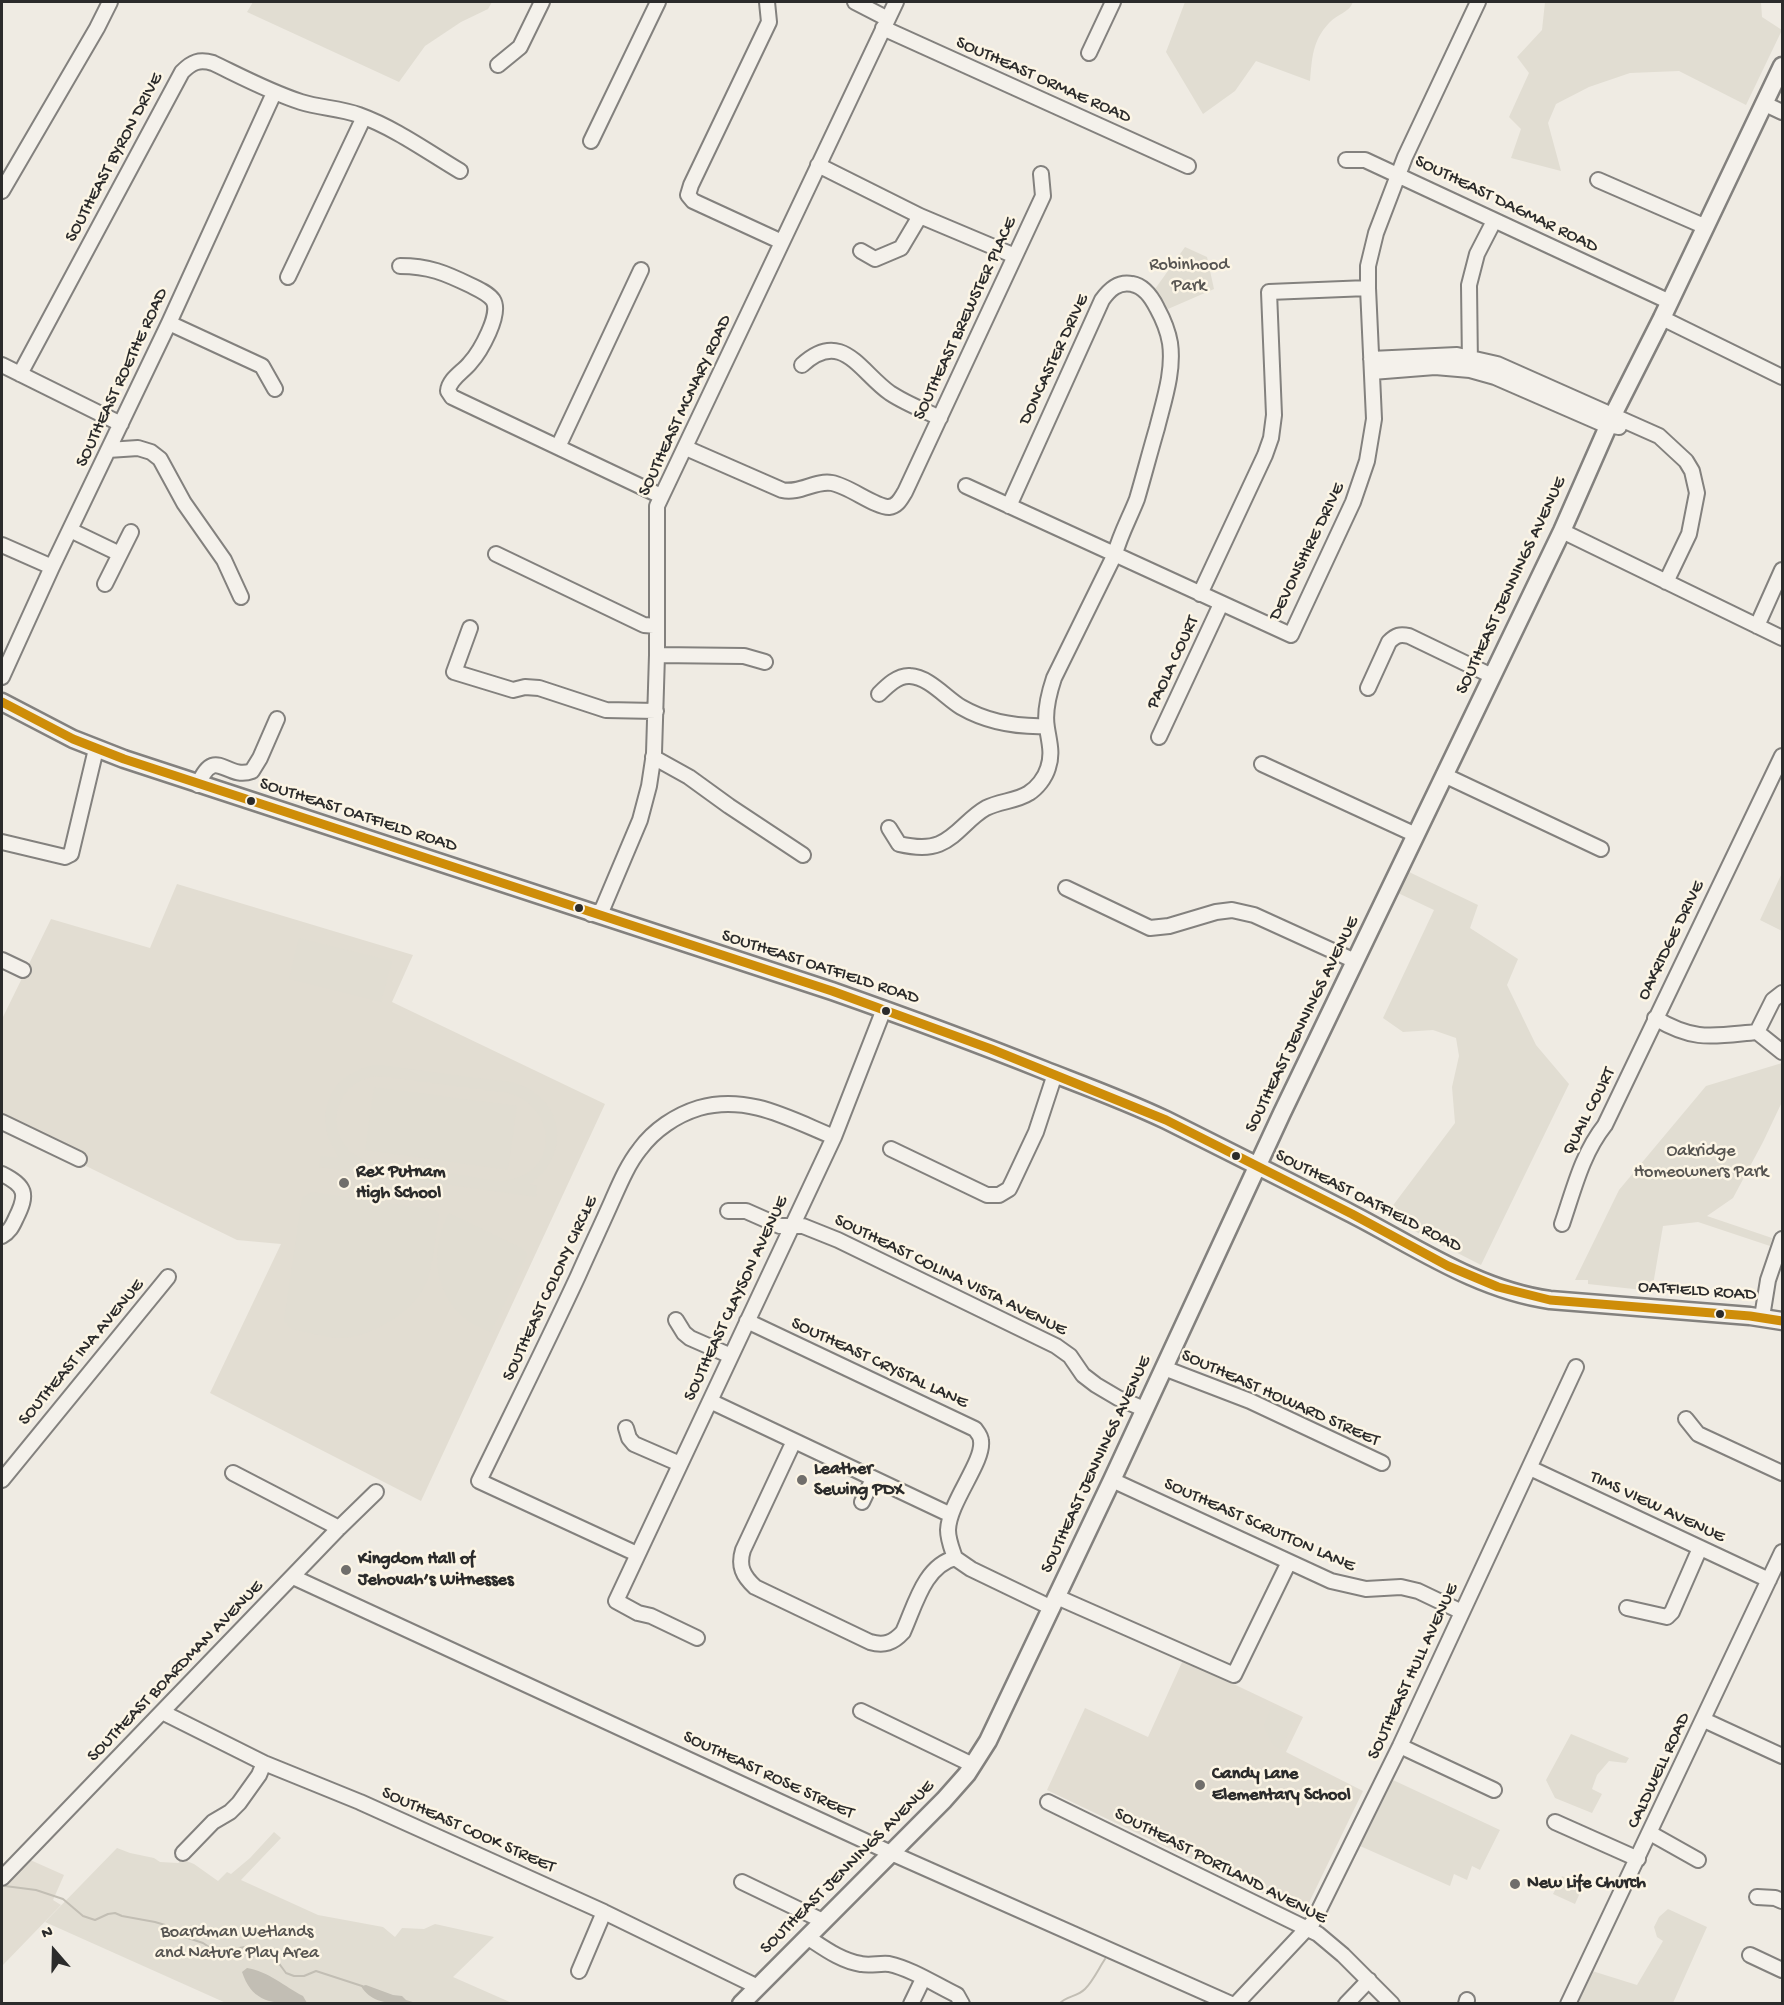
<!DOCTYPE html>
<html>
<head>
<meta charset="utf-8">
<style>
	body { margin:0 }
	#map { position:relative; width:1784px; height:2005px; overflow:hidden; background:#efebe3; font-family:"Gochi Hand",sans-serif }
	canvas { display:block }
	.frame { position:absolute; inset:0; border:3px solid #2b2b2b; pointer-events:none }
	.north { position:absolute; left:24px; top:1921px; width:60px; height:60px; -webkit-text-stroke:4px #fcf5e5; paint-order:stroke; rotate:340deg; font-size:16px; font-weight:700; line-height:24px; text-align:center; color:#2b2b2b }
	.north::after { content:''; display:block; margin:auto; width:21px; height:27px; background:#2b2b2b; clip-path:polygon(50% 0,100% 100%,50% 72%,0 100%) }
</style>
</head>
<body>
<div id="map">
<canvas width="1784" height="2005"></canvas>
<div class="frame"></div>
<div class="north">N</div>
</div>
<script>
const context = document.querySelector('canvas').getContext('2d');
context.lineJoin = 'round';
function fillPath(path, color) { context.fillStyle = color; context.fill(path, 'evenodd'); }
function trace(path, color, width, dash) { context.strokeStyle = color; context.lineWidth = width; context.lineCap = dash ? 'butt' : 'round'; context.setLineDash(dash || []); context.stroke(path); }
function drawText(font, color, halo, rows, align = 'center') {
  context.font = font + ' "Gochi Hand",sans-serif'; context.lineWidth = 5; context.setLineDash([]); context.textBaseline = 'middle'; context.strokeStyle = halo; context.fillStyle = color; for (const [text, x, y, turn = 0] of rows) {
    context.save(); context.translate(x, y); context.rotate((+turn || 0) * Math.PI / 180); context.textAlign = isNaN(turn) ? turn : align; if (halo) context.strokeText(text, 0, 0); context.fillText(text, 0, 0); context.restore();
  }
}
fillPath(new Path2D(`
	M 177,884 L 413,955 L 392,1002 L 605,1104 L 421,1501 L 210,1393 L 281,1244 L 237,1240 L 86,1166 L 86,1158 L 2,1116 L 2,1019 L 51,919 L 150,948 Z
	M 1183,1660 L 1303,1717 L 1286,1752 L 1363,1791 L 1304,1913 L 1047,1790 L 1085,1708 L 1148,1737 Z
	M 28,1859 L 64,1875 L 53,1900 L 61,1905 L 2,1966 L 2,1886 Z`), '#e2ddd2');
fillPath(new Path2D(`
	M 253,2 L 492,2 L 488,9 L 461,22 L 425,46 L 399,82 L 247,12 Z
	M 1185,2 L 1353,2 C 1349,13 1337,14 1329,23 C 1312,41 1312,59 1310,81 L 1256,61 L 1235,91 L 1203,114 L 1166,52 Z
	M 1545,2 L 1761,2 L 1762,17 L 1782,30 L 1746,105 L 1679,71 L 1630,73 L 1589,87 L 1556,104 L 1548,123 L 1561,171 L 1511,158 L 1521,129 L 1509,117 L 1529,73 L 1517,57 L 1542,30 Z
	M 1185,247 L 1207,257 L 1214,289 L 1168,309 L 1155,289 Z
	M 1409,872 L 1478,905 L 1470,928 L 1518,959 L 1507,985 L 1536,1045 L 1569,1084 L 1481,1265 L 1385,1216 L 1455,1123 L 1452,1087 L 1459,1056 L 1456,1038 L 1433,1030 L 1403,1032 L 1383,1018 L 1434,910 L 1398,893 Z
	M 1782,873 L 1782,931 L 1760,920 Z
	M 299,938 L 392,961 L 381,1002 L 289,979 Z
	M 1782,1063 L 1782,1102 L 1763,1142 L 1733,1198 L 1707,1216 L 1772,1238 L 1770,1246 L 1698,1222 L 1663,1226 L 1652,1291 L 1588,1284 L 1588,1280 L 1575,1280 L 1619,1190 L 1706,1086 Z
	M 378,1065 L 510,1082 C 563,1094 574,1153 530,1184 L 537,1186 L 536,1197 L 319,1167 L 321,1156 L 340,1158 C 310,1119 328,1071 378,1065 ZM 378,1076 L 508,1093 C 554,1104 561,1168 513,1179 C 497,1183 478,1178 462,1175 C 433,1171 403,1167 374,1163 C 322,1152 325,1082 378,1076 Z
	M 374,1087 L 517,1106 L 508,1170 L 365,1150 Z
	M 312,1192 L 435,1210 L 439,1215 C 436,1232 433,1268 426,1283 C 414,1312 368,1340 336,1338 C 321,1336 306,1332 291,1329 L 284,1320 L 302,1198 Z
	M 449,1213 L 524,1249 L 527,1256 L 491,1332 C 438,1314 425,1259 449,1213 Z
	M 1272,1705 L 1296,1716 L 1281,1749 L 1273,1745 L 1264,1726 Z
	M 1571,1734 L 1629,1758 L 1626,1763 L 1609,1761 L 1597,1775 L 1592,1789 L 1602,1794 L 1592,1813 L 1555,1798 L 1546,1780 Z
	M 1393,1780 L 1500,1830 L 1480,1870 L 1472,1866 L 1467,1880 L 1454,1874 L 1450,1886 L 1360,1846 Z
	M 274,1832 L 281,1838 L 241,1880 L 318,1915 L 383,1927 L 395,1937 L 402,1928 L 424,1929 L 435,1924 L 494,1937 L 453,1977 L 512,2003 L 226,2003 L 45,1922 L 117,1848 L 130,1853 L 154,1858 L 160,1862 L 178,1863 L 184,1860 L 194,1864 L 218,1881 L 227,1872 L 231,1874 L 250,1858 Z
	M 1562,1876 L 1583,1886 L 1575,1904 L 1553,1894 Z
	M 1668,1909 L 1707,1927 L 1673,2003 L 1575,2004 L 1589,1970 L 1637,1985 L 1663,1941 L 1657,1937 L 1654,1927 L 1659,1917 Z`), '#e1ddd2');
fillPath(new Path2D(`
	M 247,1968 C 268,1971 285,1987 303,1996 L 307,2003 C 276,2004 253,2005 242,1972 Z
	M 366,1985 L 393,1995 L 402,1996 L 406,2000 L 416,2003 C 394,2004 372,2005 361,1986 Z`), '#c2beb4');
trace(new Path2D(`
	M 5,1886 L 36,1890 L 63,1899 L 83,1916 L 95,1920 L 108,1914 L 115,1913 L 122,1916 L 155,1922 L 165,1925 L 179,1935 L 203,1943 L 212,1949 L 223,1951 L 250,1946 L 272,1954 L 286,1973 L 294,1976 L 304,1976 L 316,1971 L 362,1986
	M 1059,2004 C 1066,1996 1077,1997 1085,1989 C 1093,1981 1099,1968 1105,1959`), '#c2beb4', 2);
const minor = new Path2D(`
	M 767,2 L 769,22 L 691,185 L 688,195 L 693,201 L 782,242
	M 855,2 L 888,19
	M 883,28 L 1188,166
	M 1089,53 L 1113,2
	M 498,65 L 520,47 L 542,2
	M 1765,104 L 1782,112
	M 591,141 L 658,2
	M 1346,160 L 1365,160 L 1670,302
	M 818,165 L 920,216 L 1015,256
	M 1598,180 L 1706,227
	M 2,191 L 97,28 L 110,2
	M 861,251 L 875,259 L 901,248 L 920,216
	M 400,266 C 429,266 445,273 470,285 C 478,289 488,293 493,300 C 502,314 480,352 470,363 C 463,372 449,379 448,391 L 452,397 L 661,496
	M 288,277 L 364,117
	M 1662,318 L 1782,377
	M 169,323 L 262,366 L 275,389
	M 1371,359 L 1457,355 L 1497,364 L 1659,436 L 1686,461 L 1692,471 L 1697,493 L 1689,534 L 1666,582
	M 2,365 L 121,424
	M 802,365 C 842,328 860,372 890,393 C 905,403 923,410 940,418
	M 1470,365 L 1469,285 L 1477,254 L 1494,221
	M 1372,372 L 1435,367 L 1470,370 L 1495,377 L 1603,424 L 1619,427
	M 20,374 L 182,72 C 192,62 199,59 213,63 C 242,77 270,92 301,102 C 320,108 340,108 359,115 C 395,128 428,152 460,171
	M 558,447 L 641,270
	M 686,448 L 782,490 C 800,494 815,480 832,483 C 849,486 875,507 889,507 C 898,506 901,498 905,492 L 1043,196 L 1041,174
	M 108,450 L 138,448 L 151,452 L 160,459 L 184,503 L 224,560 L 241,597
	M 966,486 L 1291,635 L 1353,502 L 1367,461 L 1374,419 L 1368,288 L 1368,266 L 1376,233 L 1405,157 L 1478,2
	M 70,530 L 120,554
	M 1562,531 L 1782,638
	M 2,545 L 52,567
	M 496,554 L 644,625 L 657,626
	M 105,584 L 131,532
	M 1200,594 L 1265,455 L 1271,438 L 1274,415 L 1269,292 L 1368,288
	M 1757,626 L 1782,570
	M 470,628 L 454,672 L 513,690 L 525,687 L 539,688 L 606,710 L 656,711
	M 657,655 L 744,656 L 765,662
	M 2,677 L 52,567 L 169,323 L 274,93
	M 1368,688 L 1389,642 C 1396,635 1400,634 1409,636 L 1492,676
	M 879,694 C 887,686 898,675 910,676 C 929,677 946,698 961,707 C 987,722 1017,727 1046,726
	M 1159,737 L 1221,604
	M 653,757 L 689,777 L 729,806 L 803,855
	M 1262,764 L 1416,835
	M 1444,775 L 1601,849
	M 198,785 C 215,744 226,781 252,771 L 260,758 L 277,719
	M 889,828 L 899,844 C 912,847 927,849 939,844 C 958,836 968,818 986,808 C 1000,801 1017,801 1029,793 C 1037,788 1045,778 1048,768 C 1053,754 1049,741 1047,728 C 1044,712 1049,693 1054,678 L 1115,554 C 1120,535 1130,517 1137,499 C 1144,475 1150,452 1157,428 C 1164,400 1174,371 1170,343 C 1168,331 1163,319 1157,308 C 1152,298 1144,286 1132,284 C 1118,281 1109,290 1102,300 L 1009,506
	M 2,842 L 65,857 L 71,854 L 96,749
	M 1066,888 L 1150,928 L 1169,926 L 1216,912 L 1232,910 L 1254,915 L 1355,961
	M 591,914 L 602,910 L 640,820 L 649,786 L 654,753 L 657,655 L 657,506 L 896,2
	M 2,960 L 23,970
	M 1655,1018 C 1695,1042 1713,1036 1757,1032 L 1782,1052
	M 1757,1032 L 1773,1000 L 1782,993
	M 2,1122 L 79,1159
	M 891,1149 L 987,1195 L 999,1195 L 1009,1189 L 1012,1183 L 1036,1132 L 1055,1074
	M 2,1174 C 26,1186 28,1194 16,1218 C 12,1227 9,1232 2,1236
	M 728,1211 L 746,1211 L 780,1226 L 803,1226 L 838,1240 L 1056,1346 L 1070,1356 L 1083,1375 L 1096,1385 L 1118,1398 L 1144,1409
	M 1562,1224 C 1574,1189 1582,1154 1605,1125 L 1782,756
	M 1762,1317 L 1768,1280 L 1782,1239
	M 676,1320 L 684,1333 L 690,1338 L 731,1356
	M 747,1321 L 975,1429 C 978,1433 981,1436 981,1441 C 984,1462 949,1502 948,1530 C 948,1540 952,1549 955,1558
	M 1164,1368 L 1250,1401 L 1382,1463
	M 710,1401 L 951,1515
	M 1686,1419 L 1698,1434 L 1782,1473
	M 626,1428 L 629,1438 L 634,1444 L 680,1464
	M 794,1441 L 743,1550 C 738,1566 743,1576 755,1587 L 870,1642 C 884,1646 893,1643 903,1632 C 915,1606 924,1566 955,1558
	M 1530,1468 L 1769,1580
	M 233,1473 L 339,1528
	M 2,1480 L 168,1277
	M 1112,1480 L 1331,1581 L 1366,1589 L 1401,1587 L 1418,1591 L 1462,1612
	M 862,1502 L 873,1479
	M 637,1554 L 479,1481 C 512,1413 546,1345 578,1276 C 589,1251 601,1226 612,1201 C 620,1183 628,1164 640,1149 C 654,1130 676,1115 699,1108 C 748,1094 790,1119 834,1137
	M 955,1558 L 971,1569 L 1052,1608
	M 293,1577 L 891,1853 L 1231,2004
	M 1057,1597 L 1234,1675 L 1289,1562
	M 1627,1608 L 1667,1617 L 1672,1612 L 1700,1548
	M 697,1638 L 651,1616 L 638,1613 L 616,1601 L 834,1137 L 884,1009
	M 861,1711 L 973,1765
	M 162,1712 L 264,1763 L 360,1802 L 604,1912 L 758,1987
	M 1704,1720 L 1782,1756
	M 1400,1746 L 1494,1790
	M 1048,1802 L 1318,1934 L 1343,1955 L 1392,2004
	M 1555,1822 L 1638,1859
	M 1650,1833 L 1698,1860
	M 183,1853 L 213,1822 L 230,1812 L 239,1803 L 259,1775 L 264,1763
	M 2,1878 L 339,1528 L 376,1492
	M 742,1882 L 823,1921
	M 1757,1897 L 1775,1898 L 1782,1901
	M 807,1937 C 824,1948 841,1961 861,1964 C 870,1966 880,1963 889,1964 C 912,1969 936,1985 957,1995 L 962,2004
	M 1750,1955 L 1782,1970
	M 579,1971 L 604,1912
	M 911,2004 L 923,1979
	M 1236,2004 L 1313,1922 L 1400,1746 L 1576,1367
	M 1346,2004 L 1369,1980
	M 1466,2004 L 1467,2000
	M 1568,2004 L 1782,1552`);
const major = new Path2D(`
	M 2,702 L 73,739 L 124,759 L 832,991 C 903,1016 974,1042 1044,1070 C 1085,1086 1126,1101 1166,1120 C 1228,1151 1290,1182 1352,1214 C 1416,1247 1478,1290 1550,1300 L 1750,1316 L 1782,1321
	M 741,2004 L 944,1800 L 967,1774 L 988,1741 L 1112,1480 L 1282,1113 L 1562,531 L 1613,415 L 1662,318 L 1782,66`);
trace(minor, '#83817e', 18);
trace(major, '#83817e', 21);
trace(minor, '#f4f1eb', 14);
trace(major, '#f4f1eb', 16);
trace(new Path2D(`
	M 2,702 L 73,739 L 124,759 L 832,991 L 991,1049 L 1166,1120 L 1352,1214 L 1448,1266 L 1498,1287 L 1550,1300 L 1750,1316 L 1782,1321`), '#ce8d09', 9);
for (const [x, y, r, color] of [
	[251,801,5,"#2b2b2b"],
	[579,908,5,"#2b2b2b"],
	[886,1011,5,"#2b2b2b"],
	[1236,1156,5,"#2b2b2b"],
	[344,1183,6,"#706e6b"],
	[1720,1314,5,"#2b2b2b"],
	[802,1480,6,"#706e6b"],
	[346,1570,6,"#706e6b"],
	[1200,1785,6,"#706e6b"],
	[1515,1884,6,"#706e6b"]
]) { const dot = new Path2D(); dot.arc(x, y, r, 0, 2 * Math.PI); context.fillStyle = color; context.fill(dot); trace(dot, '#fcf5e5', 2); }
drawText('18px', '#2b2b2b', '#fcf5e5', [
	["SOUTHEAST ORMAE ROAD",1043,81,24],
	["SOUTHEAST BYRON DRIVE",115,158,-62],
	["SOUTHEAST DAGMAR ROAD",1506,205,26],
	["SOUTHEAST BREWSTER PLACE",966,319,-65],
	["DONCASTER DRIVE",1055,360,-65],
	["SOUTHEAST ROETHE ROAD",123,378,-65],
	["SOUTHEAST MCNARY ROAD",686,406,-65],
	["DEVONSHIRE DRIVE",1308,552,-64],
	["SOUTHEAST JENNINGS AVENUE",1512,586,-65],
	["PAOLA COURT",1174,663,-65],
	["SOUTHEAST OATFIELD ROAD",358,816,18],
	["OAKRIDGE DRIVE",1672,941,-64],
	["SOUTHEAST OATFIELD ROAD",820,968,18],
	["SOUTHEAST JENNINGS AVENUE",1303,1025,-64],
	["QUAIL COURT",1590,1112,-63],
	["SOUTHEAST OATFIELD ROAD",1368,1202,27],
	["SOUTHEAST COLINA VISTA AVENUE",950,1276,26],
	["SOUTHEAST COLONY CIRCLE",551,1289,-65],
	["OATFIELD ROAD",1697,1292,4],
	["SOUTHEAST CLAYSON AVENUE",737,1299,-65],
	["SOUTHEAST INA AVENUE",82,1353,-50],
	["SOUTHEAST CRYSTAL LANE",879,1364,25],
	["SOUTHEAST HOWARD STREET",1280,1399,24],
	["SOUTHEAST JENNINGS AVENUE",1097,1465,-65],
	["TIMS VIEW AVENUE",1657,1508,25],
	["SOUTHEAST SCRUTTON LANE",1259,1526,24],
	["SOUTHEAST BOARDMAN AVENUE",176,1672,-46],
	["SOUTHEAST HULL AVENUE",1414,1672,-65],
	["CALDWELL ROAD",1660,1771,-65],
	["SOUTHEAST ROSE STREET",768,1776,25],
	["SOUTHEAST COOK STREET",468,1831,24],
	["SOUTHEAST PORTLAND AVENUE",1220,1867,27],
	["SOUTHEAST JENNINGS AVENUE",848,1868,-45]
]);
drawText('18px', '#565451', '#fcf5e5', [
	["Robinhood",1189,266],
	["Park",1189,287],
	["Oakridge",1701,1152],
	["Homeowners Park",1701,1173],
	["Boardman Wetlands",237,1933],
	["and Nature Play Area",237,1954]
]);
drawText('bold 18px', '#2b2b2b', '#fcf5e5', [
	["Rex Putnam",356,1173],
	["High School",356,1194],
	["Leather",814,1470],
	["Sewing PDX",814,1491],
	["Kingdom Hall of",358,1560],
	["Jehovah’s Witnesses",358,1581],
	["Candy Lane",1212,1775],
	["Elementary School",1212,1796],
	["New Life Church",1527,1884]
], 'left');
</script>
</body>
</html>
